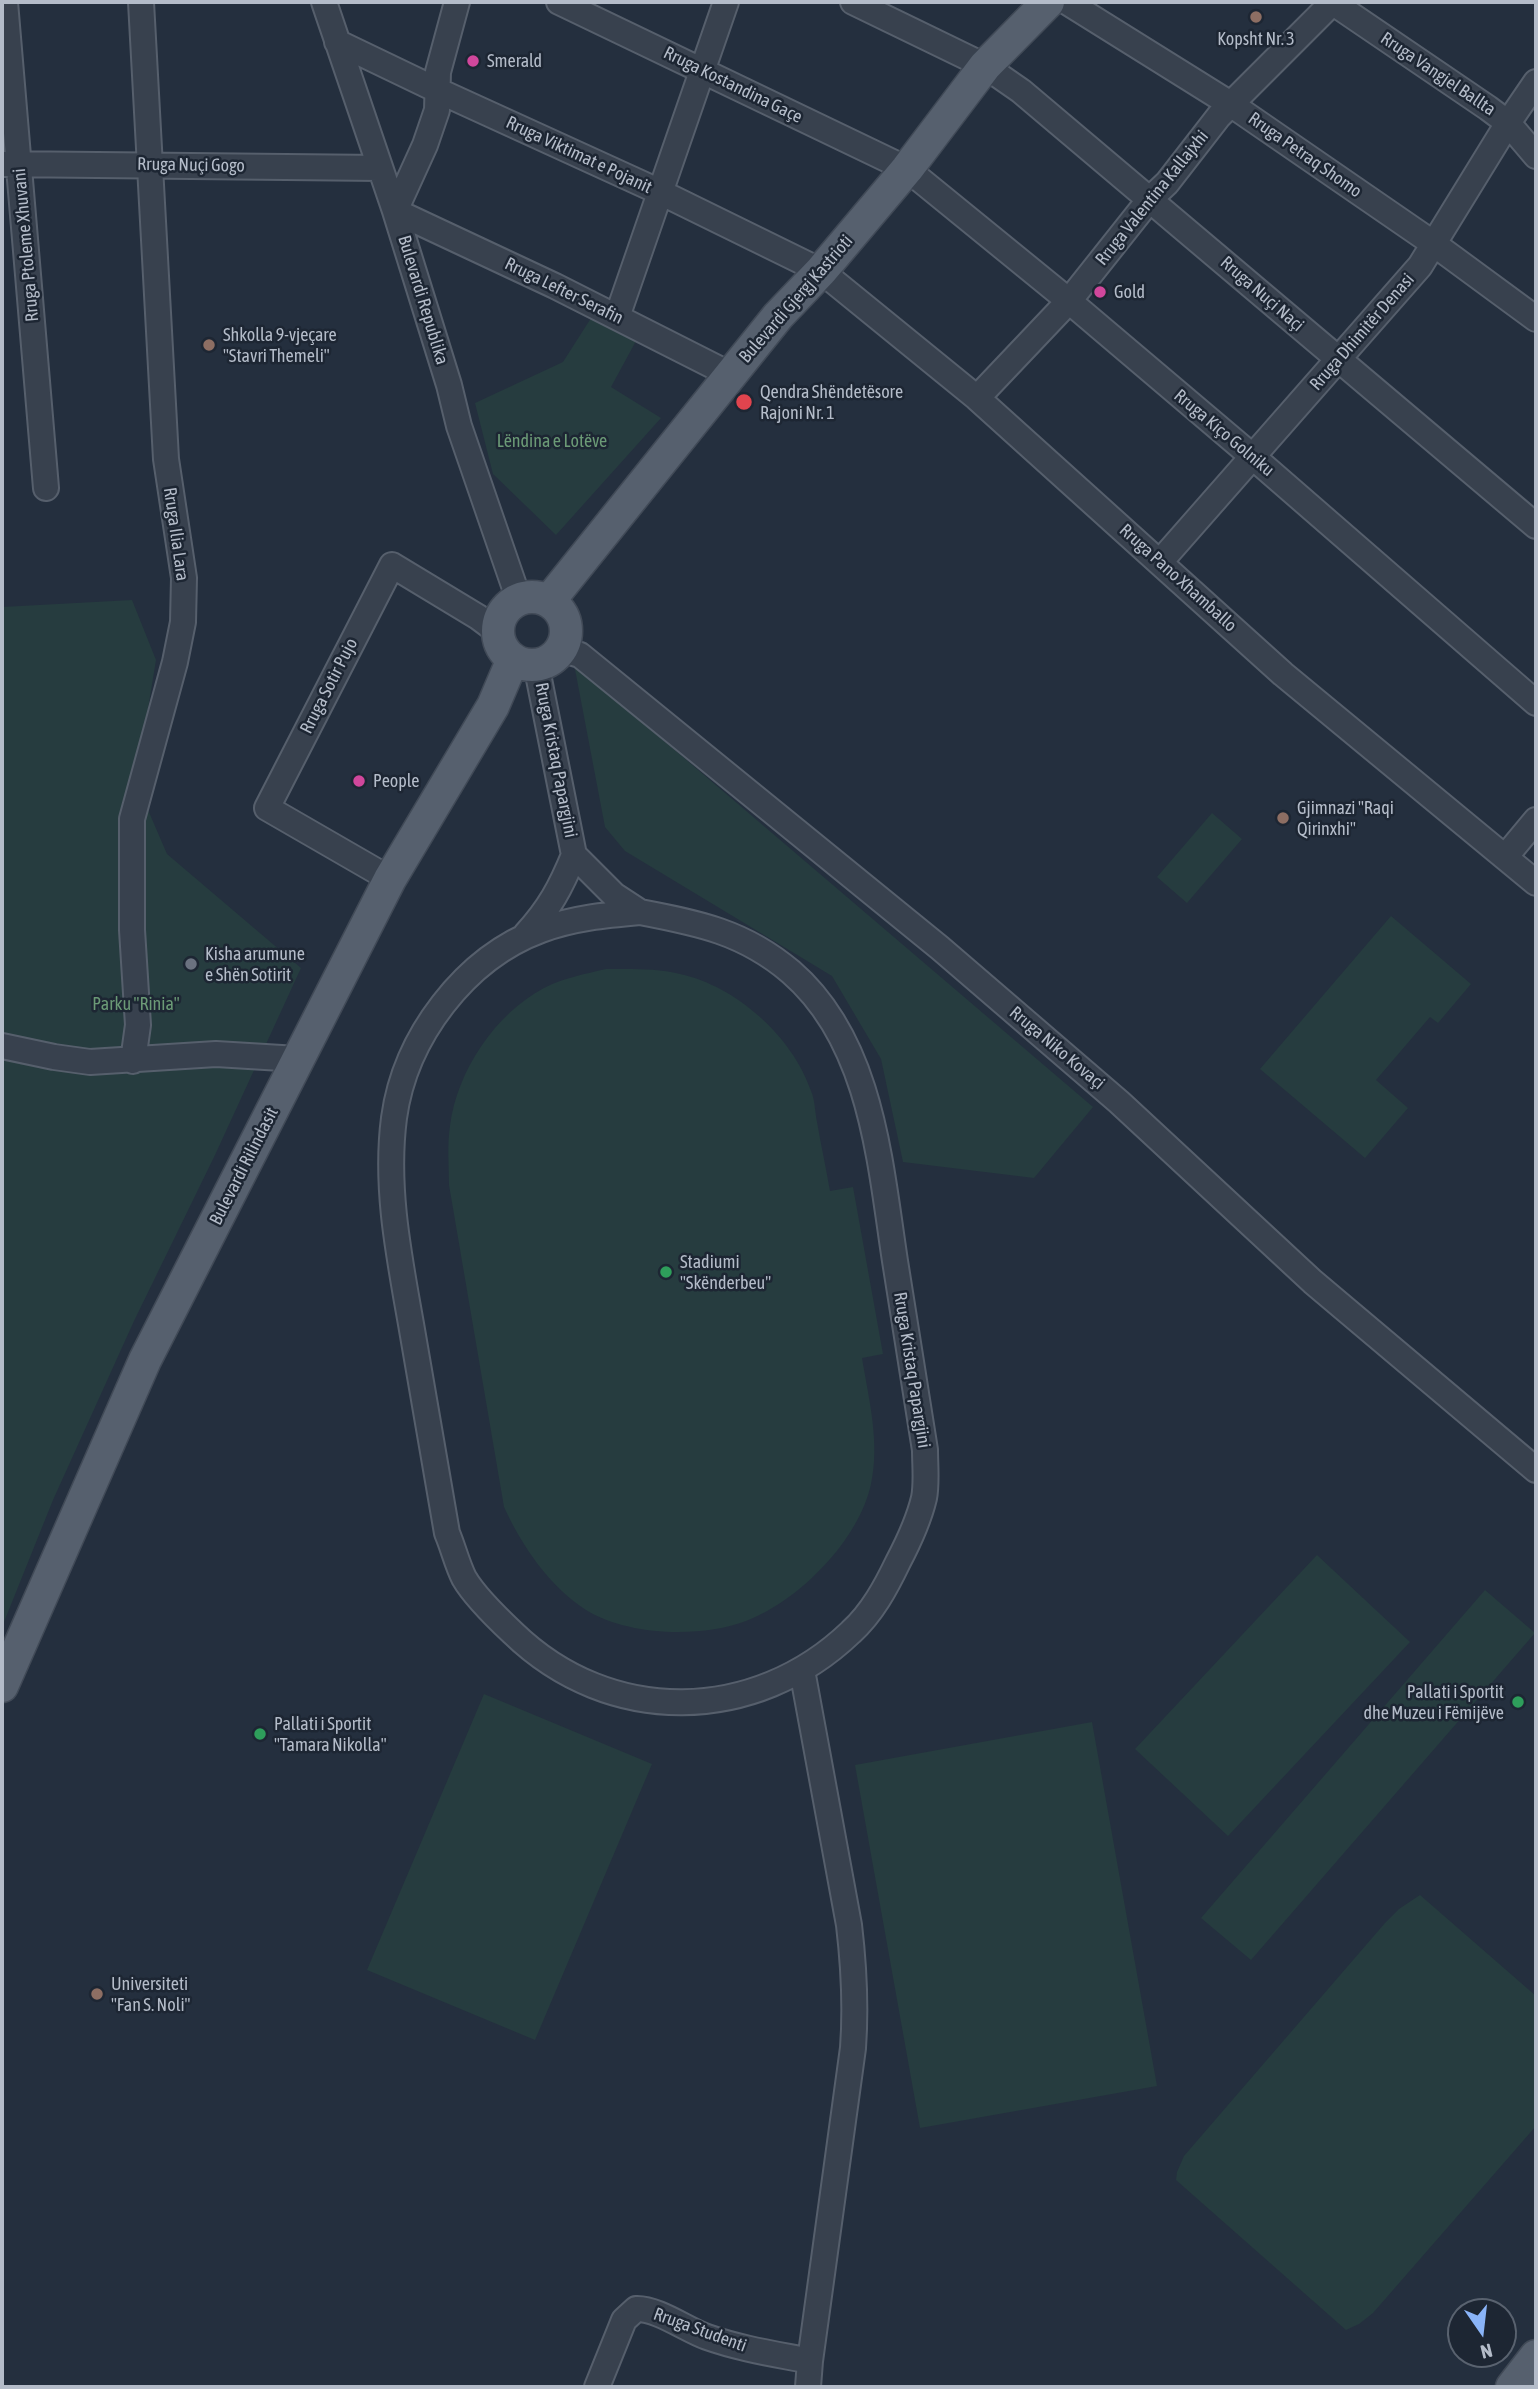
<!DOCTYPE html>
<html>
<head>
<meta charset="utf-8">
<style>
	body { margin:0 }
	#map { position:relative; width:1538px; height:2389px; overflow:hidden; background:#242f3e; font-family:"Asap Condensed",sans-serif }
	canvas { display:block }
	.frame { position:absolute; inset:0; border:4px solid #b4bcc9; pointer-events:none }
	.north { position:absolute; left:1447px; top:2298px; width:70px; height:70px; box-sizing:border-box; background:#1d2633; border:2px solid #59626f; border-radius:50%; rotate:166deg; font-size:19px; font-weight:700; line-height:28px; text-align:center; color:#b4bcc9 }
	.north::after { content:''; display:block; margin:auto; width:24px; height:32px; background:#8ab4f8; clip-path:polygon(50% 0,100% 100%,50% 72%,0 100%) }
</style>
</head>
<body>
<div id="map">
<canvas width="1538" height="2389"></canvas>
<div class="frame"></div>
<div class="north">N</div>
</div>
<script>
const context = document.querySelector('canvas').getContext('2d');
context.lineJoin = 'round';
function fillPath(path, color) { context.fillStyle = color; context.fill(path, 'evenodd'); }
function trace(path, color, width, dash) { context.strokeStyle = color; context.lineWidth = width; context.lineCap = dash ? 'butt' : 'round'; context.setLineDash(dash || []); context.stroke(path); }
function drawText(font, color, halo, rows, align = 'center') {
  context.font = font + ' "Asap Condensed",sans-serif'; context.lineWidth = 5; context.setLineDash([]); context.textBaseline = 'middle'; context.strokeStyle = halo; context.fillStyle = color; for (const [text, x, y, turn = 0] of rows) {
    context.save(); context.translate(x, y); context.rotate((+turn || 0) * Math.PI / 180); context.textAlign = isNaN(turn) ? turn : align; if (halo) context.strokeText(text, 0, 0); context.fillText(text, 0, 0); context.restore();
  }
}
fillPath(new Path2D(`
	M 593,315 L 636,341 L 611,387 L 661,418 L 556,535 L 493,474 L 475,403 L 563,362 Z
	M 132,600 L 156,660 L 136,782 L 167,854 L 301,968 L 215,1155 L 134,1321 L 53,1500 L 2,1627 L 2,607 Z
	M 574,664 L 1093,1107 L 1034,1178 L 903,1162 L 881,1059 L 832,976 L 625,851 L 605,827 Z
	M 1212,813 L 1242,839 L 1187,903 L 1157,877 Z
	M 1391,916 L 1471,984 L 1438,1023 L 1430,1017 L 1376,1080 L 1408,1108 L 1365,1158 L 1260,1069 Z
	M 606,969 C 631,969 656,968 680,974 C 736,986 793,1037 811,1091 C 815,1100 815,1112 817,1122 C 821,1145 826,1168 830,1191 L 853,1187 L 883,1354 L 862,1358 C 869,1400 880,1442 871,1484 C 859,1540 799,1601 746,1621 C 701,1638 628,1636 586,1610 C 549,1586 522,1546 504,1507 L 449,1185 C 449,1165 447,1146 450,1126 C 457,1071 495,1014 544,988 C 563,978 585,974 606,969 Z
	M 1317,1555 L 1410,1642 L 1228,1836 L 1135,1749 Z
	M 1485,1590 L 1535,1633 L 1251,1960 L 1201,1918 Z
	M 484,1694 L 652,1764 L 535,2040 L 367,1970 Z
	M 1092,1722 L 1157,2086 L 920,2128 L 855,1765 Z
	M 1420,1895 L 1536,1996 L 1536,2126 L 1373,2313 L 1359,2324 L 1346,2330 L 1176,2180 L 1177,2172 L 1184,2156 L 1385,1923 L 1399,1909 Z`), '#263c3f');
const minor = new Path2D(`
	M 5,2 L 46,488
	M 324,2 L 395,211 L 449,385 L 459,426 L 519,600
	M 457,2 L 438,72 L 437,110 L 425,145 L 395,211 L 555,286 L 731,375
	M 559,2 L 907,169 L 1069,301 L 1253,457 L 1536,703
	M 853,2 L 985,66 L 1021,91 L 1536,526
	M 1067,2 L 1232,105 L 1434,244 L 1536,319
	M 1332,2 L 1488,108 L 1508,123 L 1536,156
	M 337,42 L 439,91 L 660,192 L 821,271 L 977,398 L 1283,674 L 1536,883
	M 3,164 L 380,168
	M 617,317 L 726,2
	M 977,398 L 1069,301 L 1150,199 L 1167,183 L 1219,116 L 1333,2
	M 1160,562 L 1420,266 L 1508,123 L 1536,82
	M 560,649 L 580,655 L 940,948 L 1119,1102 L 1313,1282 L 1536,1470
	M 536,664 L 574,855 L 614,895 L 640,912
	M 1506,856 L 1536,820
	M 390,879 L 267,808 L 392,565 L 478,617 L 498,632
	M 640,912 C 698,923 744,932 791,972 C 872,1042 880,1163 895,1261 C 905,1324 915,1387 925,1450 C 925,1466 927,1483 924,1498 C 919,1519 908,1543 898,1562 C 886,1587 872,1613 851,1632 C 755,1724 610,1727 513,1633 C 497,1618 475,1597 464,1578 C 457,1564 453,1547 447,1533 C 435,1463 423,1393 411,1324 C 399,1256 385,1187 394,1118 C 405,1037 465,958 541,930 C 573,918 606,915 640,912 Z
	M 526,934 C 549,909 561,887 574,855
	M 2,1046 L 54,1057 L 90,1062 L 216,1054 L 298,1059
	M 133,1061 L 138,1025 L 132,930 L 132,819 L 175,662 L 183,622 L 184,578 L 166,459 L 141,2
	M 802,1670 L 849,1925 C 854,1967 856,2006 853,2048 L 810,2361 L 808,2387
	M 597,2387 L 624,2320 L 636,2309 C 657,2308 687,2330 707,2337 C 741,2349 775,2354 810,2361`);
const major = new Path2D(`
	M498 631a34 34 0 1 1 68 0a34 34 0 1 1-68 0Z
	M 549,601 L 778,316 L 821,271 L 907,169 L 985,66 L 1048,2
	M 2,1686 L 145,1360 L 390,879 L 493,706 L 513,659
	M 1512,2387 L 1536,2356`);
trace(minor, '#565f6c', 28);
trace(major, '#414a57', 35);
trace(minor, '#38414e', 24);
trace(major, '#56606e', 32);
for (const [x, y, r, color] of [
	[1256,17,7,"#8d6e63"],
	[473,61,7,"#d1479c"],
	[1100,292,7,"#d1479c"],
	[209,345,7,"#8d6e63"],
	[744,402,9,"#e0444e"],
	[359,781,7,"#d1479c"],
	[1283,818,7,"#8d6e63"],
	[191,964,7,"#6b7280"],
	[666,1272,7,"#2e9e5b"],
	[1518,1702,7,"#2e9e5b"],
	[260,1734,7,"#2e9e5b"],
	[97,1994,7,"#8d6e63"]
]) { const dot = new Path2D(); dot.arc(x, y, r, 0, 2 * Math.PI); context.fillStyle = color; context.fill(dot); trace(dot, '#1d2633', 2.5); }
drawText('18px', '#b4bcc9', '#1d2633', [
	["Kopsht Nr. 3",1256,39,"center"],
	["Smerald",487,61],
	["Gold",1114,292],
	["Shkolla 9-vjeçare",223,335],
	["\"Stavri Themeli\"",223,356],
	["Qendra Shëndetësore",760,392],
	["Rajoni Nr. 1",760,413],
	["People",373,781],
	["Gjimnazi \"Raqi",1297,808],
	["Qirinxhi\"",1297,829],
	["Kisha arumune",205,954],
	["e Shën Sotirit",205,975],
	["Stadiumi",680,1262],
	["\"Skënderbeu\"",680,1283],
	["Pallati i Sportit",1504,1692,"right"],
	["dhe Muzeu i Fëmijëve",1504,1713,"right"],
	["Pallati i Sportit",274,1724],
	["\"Tamara Nikolla\"",274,1745],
	["Universiteti",111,1984],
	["\"Fan S. Noli\"",111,2005]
], 'left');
drawText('18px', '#b4bcc9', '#1d2633', [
	["Rruga Vangjel Ballta",1438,74,34],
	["Rruga Kostandina Gaçe",733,85,26],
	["Rruga Viktimat e Pojanit",579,155,25],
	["Rruga Petraq Shomo",1305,155,35],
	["Rruga Nuçi Gogo",191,165,1],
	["Rruga Valentina Kallajxhi",1152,198,-51],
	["Rruga Ptoleme Xhuvani",26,245,-95],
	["Rruga Lefter Serafin",564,291,26],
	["Rruga Nuçi Naçi",1262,294,41],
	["Bulevardi Gjergj Kastrioti",796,299,-49],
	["Bulevardi Republika",423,300,73],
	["Rruga Dhimitër Denasi",1362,332,-49],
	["Rruga Kiço Golniku",1224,433,40],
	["Rruga Ilia Lara",176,534,82],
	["Rruga Pano Xhamballo",1178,578,42],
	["Rruga Sotir Pujo",329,686,-63],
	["Rruga Kristaq Papargjini",556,760,79],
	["Rruga Niko Kovaçi",1057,1048,40],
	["Bulevardi Rilindasit",244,1166,-63],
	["Rruga Kristaq Papargjini",912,1370,81],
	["Rruga Studenti",700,2330,20]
]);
drawText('18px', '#6b9a76', '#1d2633', [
	["Lëndina e Lotëve",552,441],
	["Parku \"Rinia\"",136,1004]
]);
</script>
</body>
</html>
